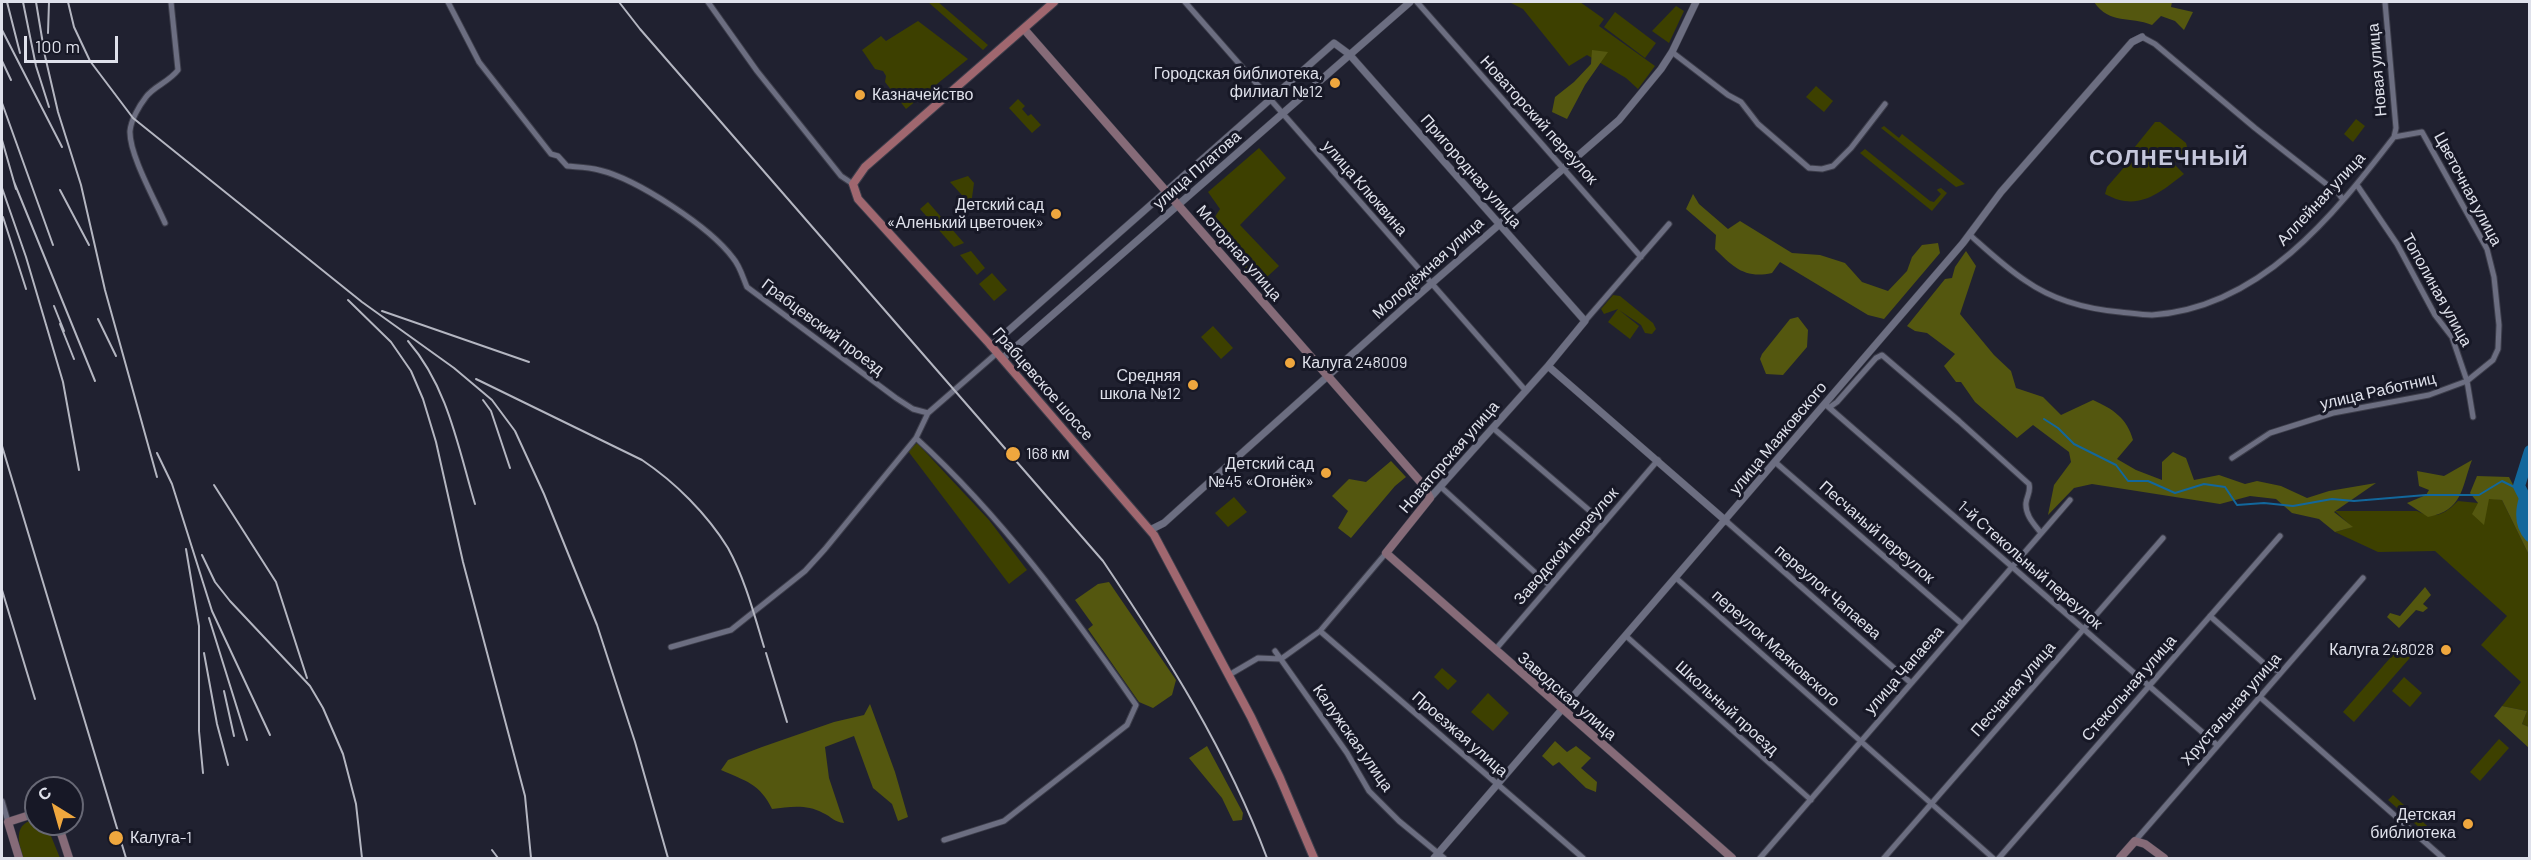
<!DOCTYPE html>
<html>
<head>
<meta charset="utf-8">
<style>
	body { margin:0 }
	#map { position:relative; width:2531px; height:860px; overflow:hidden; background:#202130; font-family:Barlow,sans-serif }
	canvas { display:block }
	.frame { position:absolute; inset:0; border:3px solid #dfe1eb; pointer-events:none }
	.north { position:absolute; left:24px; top:776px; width:60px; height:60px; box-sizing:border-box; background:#171826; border:2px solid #676875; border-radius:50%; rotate:323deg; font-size:16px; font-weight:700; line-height:24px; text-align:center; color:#dfe1eb }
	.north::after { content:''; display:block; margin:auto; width:21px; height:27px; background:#efa73e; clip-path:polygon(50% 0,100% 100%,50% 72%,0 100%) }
	.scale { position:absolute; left:24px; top:36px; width:94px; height:27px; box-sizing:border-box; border:3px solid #dfe1eb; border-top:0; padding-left:8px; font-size:18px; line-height:21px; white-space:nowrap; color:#dfe1eb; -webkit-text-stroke:4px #171826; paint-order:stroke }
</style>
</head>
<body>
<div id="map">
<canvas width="2531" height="860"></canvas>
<div class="frame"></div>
<div class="north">С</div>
<div class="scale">100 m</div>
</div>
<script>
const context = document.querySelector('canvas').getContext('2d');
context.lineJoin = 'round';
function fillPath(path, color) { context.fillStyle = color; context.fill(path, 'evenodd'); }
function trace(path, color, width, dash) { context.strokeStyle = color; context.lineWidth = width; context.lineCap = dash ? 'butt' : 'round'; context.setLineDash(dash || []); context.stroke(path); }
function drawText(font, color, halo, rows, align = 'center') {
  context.font = font + ' Barlow,sans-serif'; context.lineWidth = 6; context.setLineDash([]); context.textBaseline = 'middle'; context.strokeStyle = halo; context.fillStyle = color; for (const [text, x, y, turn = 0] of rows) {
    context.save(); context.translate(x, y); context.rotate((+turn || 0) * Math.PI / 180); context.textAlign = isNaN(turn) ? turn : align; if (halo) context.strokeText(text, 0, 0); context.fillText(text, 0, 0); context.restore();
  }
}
fillPath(new Path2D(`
	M 928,2 L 938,2 L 988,45 L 983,50 Z
	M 1509,2 L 1580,2 L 1604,19 L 1599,26 L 1655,66 L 1638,89 L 1626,78 L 1587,55 L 1569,66 L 1523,9 Z
	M 1676,6 L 1684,11 L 1669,43 L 1652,31 Z
	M 1615,12 L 1656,43 L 1645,58 L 1604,27 Z
	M 918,21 L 968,59 L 906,109 L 885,82 L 886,76 L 883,71 L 875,69 L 862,50 L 881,36 L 886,41 Z
	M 1816,86 L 1833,101 L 1824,112 L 1806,97 Z
	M 1018,99 L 1025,106 L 1022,109 L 1028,116 L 1031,114 L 1041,125 L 1032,133 L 1009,108 Z
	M 2356,119 L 2365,126 L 2353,142 L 2344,134 Z
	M 2155,122 L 2160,122 L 2186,143 L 2187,147 L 2174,164 L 2184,174 C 2158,194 2138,212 2105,194 L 2107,187 L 2133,157 L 2130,153 Z
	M 1884,126 L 1899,138 L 1902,134 L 1965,184 L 1956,187 L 1881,128 Z
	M 1259,148 L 1286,178 L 1240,225 L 1279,266 L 1258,285 L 1209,226 L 1220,209 L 1208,192 Z
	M 1865,149 L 1930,201 L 1934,202 L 1941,194 L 1937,190 L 1938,189 L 1941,188 L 1947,193 L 1932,211 L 1860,153 Z
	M 968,176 L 974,183 L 971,205 L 950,182 Z
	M 928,202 L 964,243 L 954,247 L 920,209 Z
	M 971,251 L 985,268 L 977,275 L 960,255 Z
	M 992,273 L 1007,290 L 994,301 L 979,284 Z
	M 1613,295 L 1620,296 L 1653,323 L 1656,329 L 1652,334 L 1645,333 L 1641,325 L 1619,310 L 1639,326 L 1630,339 L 1608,322 L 1618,309 L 1604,314 L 1601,309 Z
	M 1213,326 L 1233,348 L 1221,359 L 1201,337 Z
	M 917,443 L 989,520 L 1027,570 L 1009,584 L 908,451 Z
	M 1234,497 L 1247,512 L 1228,527 L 1215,513 Z
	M 2489,498 L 2502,500 L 2529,555 L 2529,727 L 2522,724 L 2527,711 L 2502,706 L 2521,682 L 2481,645 L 2507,616 L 2435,551 L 2378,552 L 2335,532 L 2352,527 L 2335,511 L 2417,511 C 2435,520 2445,514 2458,501 L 2478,503 Z
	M 2404,642 L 2415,652 L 2354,722 L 2343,712 Z
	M 1442,668 L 1457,681 L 1448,690 L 1434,677 Z
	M 2404,677 L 2422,693 L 2410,707 L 2392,691 Z
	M 1488,693 L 1509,713 L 1493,731 L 1471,712 Z
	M 2499,739 L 2509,748 L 2480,781 L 2470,772 Z
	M 2393,795 L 2435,833 L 2430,837 L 2388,800 Z
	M 32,820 L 36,821 L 36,824 L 41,824 L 51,836 L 60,858 L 23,858 C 19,843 13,826 32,820 Z`), '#3d4000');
fillPath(new Path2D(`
	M 2094,2 L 2172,2 L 2171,7 L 2193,12 L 2184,30 L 2175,21 L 2161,16 L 2152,25 C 2130,16 2110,25 2094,2 Z
	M 1592,50 L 1608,52 L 1585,85 L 1567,119 L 1552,112 L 1555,97 L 1574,82 L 1591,64 Z
	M 1693,194 L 1699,204 L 1728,229 L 1740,221 L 1792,253 L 1820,255 L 1845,263 L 1862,282 L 1888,291 L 1907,271 L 1912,257 L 1922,245 L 1938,243 L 1940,253 L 1884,319 L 1868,315 L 1780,262 L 1772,273 C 1745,279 1733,267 1715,249 L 1716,235 L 1686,209 Z
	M 1966,251 L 1976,266 L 1960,314 L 1994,355 L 2011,371 L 2016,388 L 2043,397 L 2061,415 L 2093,400 C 2113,409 2127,418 2133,440 L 2117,459 L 2136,470 L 2162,480 L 2162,462 L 2173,452 L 2186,458 L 2194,480 L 2219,475 L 2245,484 L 2257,481 L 2281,486 L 2307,498 L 2329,491 L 2376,483 L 2334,512 L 2353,527 L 2335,532 L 2319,519 L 2292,513 L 2276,499 L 2250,496 L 2220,504 L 2092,484 L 2074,488 L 2048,515 L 2054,485 L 2071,462 L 2069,452 L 2033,425 L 2017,438 L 1975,402 L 1961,382 L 1956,382 L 1944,366 L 1955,354 L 1927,333 L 1915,331 L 1907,326 L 1945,279 L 1952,278 L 1955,267 Z
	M 1798,317 L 1808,330 L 1807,347 L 1783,375 L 1766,374 L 1760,359 L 1762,354 L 1790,319 Z
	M 2472,460 C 2461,489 2463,510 2428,517 L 2407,503 L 2426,495 L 2429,490 L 2419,486 L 2417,471 L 2444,476 Z
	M 1391,461 L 1406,477 L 1395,486 L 1351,538 L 1338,528 L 1348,511 L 1332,496 L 1349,479 L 1366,482 Z
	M 2477,476 L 2509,477 L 2529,516 L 2529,555 L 2502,500 L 2489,499 L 2484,525 L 2472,514 L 2478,503 L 2470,493 Z
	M 1109,582 L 1176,680 L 1172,695 L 1153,708 L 1139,702 L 1088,629 L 1093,625 L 1075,600 L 1098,584 Z
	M 2425,587 L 2431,595 L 2423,604 L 2428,608 L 2423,612 L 2416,610 L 2399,628 L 2387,617 L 2390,613 L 2400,616 Z
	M 870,704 L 895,772 L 908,817 L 898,821 L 892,804 L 873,788 L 854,736 L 825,747 L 829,778 L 844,823 C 834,822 832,817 823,813 C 806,804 790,807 772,809 C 760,784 746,781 721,770 L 728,760 L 762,747 L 834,722 L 864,715 Z
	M 2502,706 L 2527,711 L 2522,724 L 2529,727 L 2529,748 L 2494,716 Z
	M 1555,741 L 1567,752 L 1576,746 L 1591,758 L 1581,768 L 1597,782 L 1596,792 L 1586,788 L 1559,762 L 1553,766 L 1542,756 Z
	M 1207,746 L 1243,813 L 1242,820 L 1233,821 L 1222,798 L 1189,758 Z`), '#54570f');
trace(new Path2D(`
	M 2044,419 L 2058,428 L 2074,444 L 2116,465 L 2128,481 L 2148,481 L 2175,493 L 2204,484 L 2225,487 L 2237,505 L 2264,503 L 2293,506 L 2332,499 L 2354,501 L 2426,495 L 2479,495 L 2502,481 L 2520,490`), '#12679c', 2);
trace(new Path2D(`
	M 2530,451 L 2519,486 L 2525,498 C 2521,511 2520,525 2530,536`), '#12679c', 12);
const minor = new Path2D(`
	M 448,2 L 479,62 L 551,154 L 558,156 L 567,166 C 577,167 589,167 599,170 C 637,179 710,227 733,258 C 740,266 743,278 747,287 L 896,398 L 913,409 L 928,413
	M 708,2 L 757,71 L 841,176 L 853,184
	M 1185,2 L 1526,391
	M 1417,2 L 1641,257
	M 2142,37 L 2155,44 L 2255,128 L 2339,194 L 2343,200
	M 1672,52 L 1728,95 L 1741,102 L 1758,124 L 1809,168 L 1822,169 L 1833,166 L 1851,148 L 1885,104
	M 2357,185 L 2397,244 L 2435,315 L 2452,337 L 2467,381 L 2473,417
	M 165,223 C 155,200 129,154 130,131 C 131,120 139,106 146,97 C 154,86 169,82 178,70 L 171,2
	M 1970,235 C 1988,251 2006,268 2026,281 C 2053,300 2087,309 2120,312 C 2130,313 2142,315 2152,315 C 2260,308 2333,216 2394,137 L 2396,128 L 2385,2
	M 1585,321 L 1669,224
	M 1825,404 L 2217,745
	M 1830,407 L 1837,402 L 1876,358 L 1882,355 L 1959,421 L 2029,484 C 2031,492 2027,495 2026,503 C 2025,515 2034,524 2041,533
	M 1493,428 L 1604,523
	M 916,438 C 1002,517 1070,610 1136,705 L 1127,725 L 1004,821 L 944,840
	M 2232,458 L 2270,433 L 2333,413 L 2429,395 L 2467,381 L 2493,360 L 2498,349 L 2499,325 L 2494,277 L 2487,249 L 2422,132 L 2394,137
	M 1775,462 L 1962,624
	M 1441,487 L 1550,586
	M 1726,521 L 1911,683
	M 1676,578 L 1993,858
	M 2210,616 L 2268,667 L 2281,672
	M 1320,631 L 1583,858
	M 1626,636 L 1811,800
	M 671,647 L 731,630 L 805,571 L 825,549 L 916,438 L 928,413 L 997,353
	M 1495,650 L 1658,460
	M 1275,651 L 1347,753 L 1369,791 L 1399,821 L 1444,858
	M 1229,675 L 1258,658 L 1281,659 L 1320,631 L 1386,553
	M 2260,697 L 2443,858
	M 2,801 L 8,822
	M 2135,841 L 2363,578
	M 1760,858 L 2070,500
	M 1884,858 L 2163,538
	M 1999,858 L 2280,536`);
const tertiary = new Path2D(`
	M 991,346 L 1334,43 L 1349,54 L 1585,321 L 1548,366 L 1430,498
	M 1002,359 L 1410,2
	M 1548,366 L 1726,521
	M 1150,530 L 1164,523 L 1195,495 L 1407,305 L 1619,120 L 1661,69 L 1672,52 L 1696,2
	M 1434,858 L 1963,243 L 2001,192 L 2132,42 L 2142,37`);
const secondary = new Path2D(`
	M 1024,29 L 1424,486 L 1430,498 L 1386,553 L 1732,858
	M 58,824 L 69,858
	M 19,858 L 8,822 L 36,813
	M 2120,858 L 2135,841 L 2145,844 L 2164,858`);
const primary = new Path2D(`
	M 1054,2 L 865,167 L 853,184 L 858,199 L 987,341 L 1154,535 L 1251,717 L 1280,778 L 1314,858`);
trace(minor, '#3d3e4b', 7);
trace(tertiary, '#3d3e4b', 8);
trace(secondary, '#3d3e4b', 9);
trace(primary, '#3d3e4b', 10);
trace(minor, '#6c6e81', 5);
trace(tertiary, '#6c6e81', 7);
trace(secondary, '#866b78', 8);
trace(primary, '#a0676f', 8);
trace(new Path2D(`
	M 7,2 L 20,53
	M 23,2 L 36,66 L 49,107
	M 36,2 L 45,56 L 58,112 L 81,185 L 105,290 L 157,477
	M 68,2 L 74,27 L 90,61 L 133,118 L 362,302 L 454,368 L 492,400 L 515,431 L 544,494 L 597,625 L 635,742 L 668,858
	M 619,2 L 640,29 L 1103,561 C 1167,656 1227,751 1267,858
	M 2,30 L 62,147
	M 48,33 L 49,2
	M 2,61 L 11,80
	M 2,103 L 53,245
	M 2,140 L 16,189
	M 14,182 L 95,381
	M 2,188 L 26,257 L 63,382 L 79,470
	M 60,190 L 89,245
	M 3,217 L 26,289
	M 348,300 L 391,342 L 411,371 L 423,399 L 436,442 L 463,562 L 525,796 L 531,858
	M 54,306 L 64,331
	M 382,311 L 529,362
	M 98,319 L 116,356
	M 60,324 L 74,359
	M 408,341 C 448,387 458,447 475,504
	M 476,379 L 642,460 C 675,482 707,514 728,548 C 745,579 754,614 764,647
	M 483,400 L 491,411 L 510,468
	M 2,446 L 126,858
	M 157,453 L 172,484 L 212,611 L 270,735
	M 214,485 L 276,582 L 307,678
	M 186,549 L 199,626 L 199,731 L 203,773
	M 202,555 L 215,582 L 230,601 L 310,686 L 323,708 L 343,754 L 356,804 L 362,858
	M 2,590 L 35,699
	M 209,618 L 247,740
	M 204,653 L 217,724 L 228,765
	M 766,653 L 787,722
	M 224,691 L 234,736
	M 492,850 L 498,858`), '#b4b6c1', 2);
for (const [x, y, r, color] of [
	[1335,83,6,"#efa73e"],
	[860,95,6,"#efa73e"],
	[1056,214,6,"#efa73e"],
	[1290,363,6,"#efa73e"],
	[1193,385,6,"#efa73e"],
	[1013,454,8,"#efa73e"],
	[1326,473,6,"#efa73e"],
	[2446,650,6,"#efa73e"],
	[2468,824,6,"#efa73e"],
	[116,838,8,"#efa73e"]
]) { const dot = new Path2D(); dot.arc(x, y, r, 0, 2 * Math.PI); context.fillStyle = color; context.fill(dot); trace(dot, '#171826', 2); }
drawText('16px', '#dfe1eb', '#171826', [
	["Новая улица",2377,70,-95],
	["Новаторский переулок",1539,120,48],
	["улица Платова",1197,170,-41],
	["Пригородная улица",1471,171,49],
	["улица Клюквина",1365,188,49],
	["Цветочная улица",2468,189,62],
	["Аллейная улица",2321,199,-47],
	["Моторная улица",1239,253,49],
	["Молодёжная улица",1428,268,-42],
	["Тополиная улица",2437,290,61],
	["Грабцевский проезд",823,327,37],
	["Грабцевское шоссе",1043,384,49],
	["улица Работниц",2378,391,-13],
	["улица Маяковского",1778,438,-50],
	["Новаторская улица",1449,457,-49],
	["Песчаный переулок",1877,532,41],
	["Заводской переулок",1566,546,-49],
	["1-й Стекольный переулок",2030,565,41],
	["переулок Чапаева",1828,592,41],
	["переулок Маяковского",1776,648,42],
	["улица Чапаева",1904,670,-49],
	["Стекольная улица",2129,688,-49],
	["Песчаная улица",2013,689,-49],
	["Заводская улица",1567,696,41],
	["Школьный проезд",1727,708,42],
	["Хрустальная улица",2231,709,-49],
	["Проезжая улица",1460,734,41],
	["Калужская улица",1353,738,55]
]);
drawText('16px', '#dfe1eb', '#171826', [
	["Городская библиотека,",1323,74],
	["филиал №12",1323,92],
	["Казначейство",872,95,"left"],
	["Детский сад",1044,205],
	["«Аленький цветочек»",1044,223],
	["Калуга 248009",1302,363,"left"],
	["Средняя",1181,376],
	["школа №12",1181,394],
	["168 км",1026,454,"left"],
	["Детский сад",1314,464],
	["№45 «Огонёк»",1314,482],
	["Калуга 248028",2434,650],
	["Детская",2456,815],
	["библиотека",2456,833],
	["Калуга-1",130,838,"left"]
], 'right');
context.letterSpacing = '1.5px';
drawText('bold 22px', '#c5c7dc', '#171826', [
	["СОЛНЕЧНЫЙ",2169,158]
]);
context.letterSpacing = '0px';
</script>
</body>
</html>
